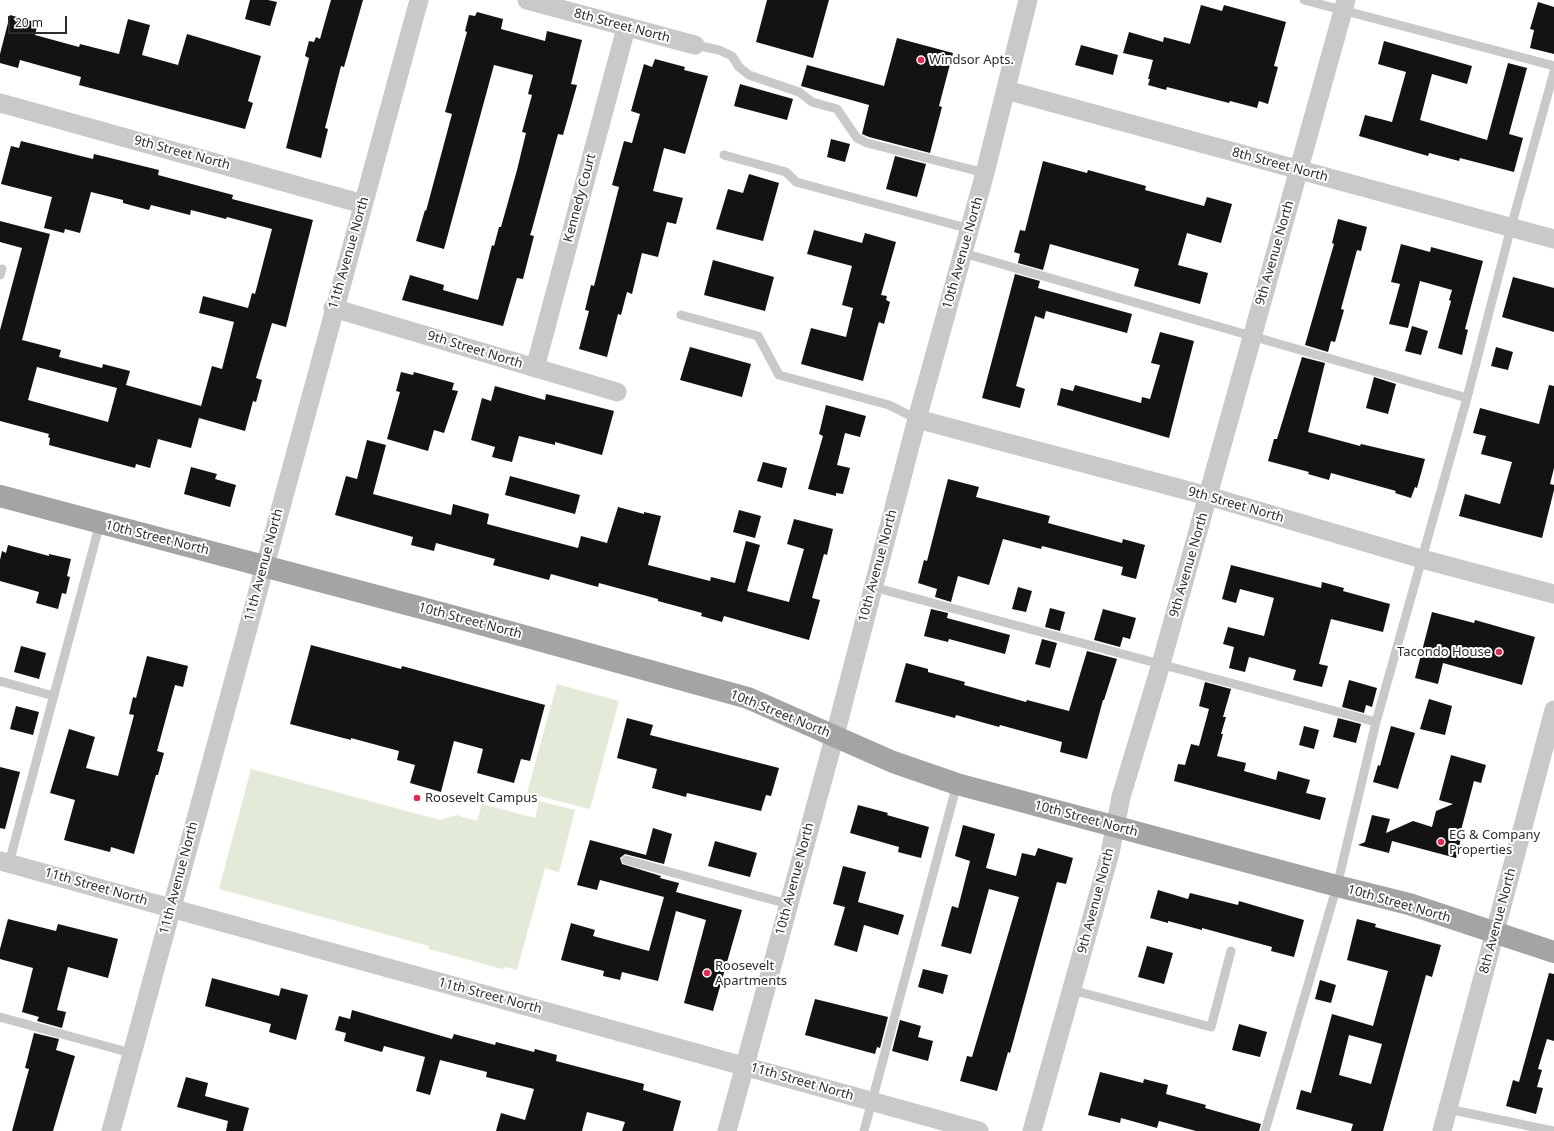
<!DOCTYPE html>
<html>
<head>
<meta charset="utf-8">
<style>
	body { margin:0 }
	#map { position:relative; width:1554px; height:1131px; overflow:hidden; background:#fff; font-family:"Noto Sans",sans-serif }
	canvas { display:block }
	.scale { position:absolute; left:8px; top:16px; width:59px; height:18px; box-sizing:border-box; border:2px solid #2c2c2c; border-top:0; padding-left:5px; font-size:12px; line-height:14px; white-space:nowrap; color:#2c2c2c; -webkit-text-stroke:3px #fff; paint-order:stroke }
</style>
</head>
<body>
<div id="map">
<canvas width="1554" height="1131"></canvas>
<div class="scale">20 m</div>
</div>
<script>
const context = document.querySelector('canvas').getContext('2d');
context.lineJoin = 'round';
function fillPath(path, color) { context.fillStyle = color; context.fill(path, 'evenodd'); }
function trace(path, color, width, dash) { context.strokeStyle = color; context.lineWidth = width; context.lineCap = dash ? 'butt' : 'round'; context.setLineDash(dash || []); context.stroke(path); }
function drawText(font, color, halo, rows, align = 'center') {
  context.font = font + ' "Noto Sans",sans-serif'; context.lineWidth = 4; context.setLineDash([]); context.textBaseline = 'middle'; context.strokeStyle = halo; context.fillStyle = color; for (const [text, x, y, turn = 0] of rows) {
    context.save(); context.translate(x, y); context.rotate((+turn || 0) * Math.PI / 180); context.textAlign = isNaN(turn) ? turn : align; if (halo) context.strokeText(text, 0, 0); context.fillText(text, 0, 0); context.restore();
  }
}
fillPath(new Path2D(`
	M 557,684 L 619,701 L 590,809 L 527,793 Z
	M 251,769 L 440,820 L 457,815 L 477,821 L 482,804 L 535,818 L 539,801 L 575,810 L 559,872 L 545,868 L 517,970 L 506,967 L 502,969 L 429,949 L 429,946 L 219,889 Z`), '#e4ead8');
fillPath(new Path2D(`
	M 250,0 L 268,0 L 277,2 L 270,26 L 245,19 Z
	M 331,0 L 363,0 L 344,67 L 341,66 L 325,128 L 328,129 L 321,158 L 286,148 L 309,58 L 305,56 L 309,41 L 314,42 L 316,37 L 320,39 Z
	M 767,0 L 829,0 L 813,58 L 756,42 Z
	M 1538,2 L 1554,7 L 1554,54 L 1530,48 L 1534,30 L 1530,29 Z
	M 1201,5 L 1222,11 L 1224,5 L 1286,22 L 1274,66 L 1278,67 L 1268,104 L 1259,101 L 1257,108 L 1230,101 L 1229,103 L 1167,87 L 1166,90 L 1148,85 L 1150,79 L 1148,79 L 1153,60 L 1123,53 L 1129,32 L 1163,42 L 1164,37 L 1190,44 Z
	M 477,12 L 503,19 L 501,29 L 545,41 L 547,31 L 582,40 L 571,84 L 577,85 L 563,135 L 558,134 L 532,229 L 530,235 L 534,236 L 523,279 L 517,278 L 503,326 L 402,300 L 410,275 L 444,285 L 443,290 L 478,300 L 492,245 L 494,246 L 499,227 L 501,227 L 517,170 L 526,133 L 522,132 L 532,95 L 528,94 L 533,75 L 494,65 L 444,249 L 416,241 L 425,210 L 426,211 L 452,114 L 445,112 L 467,32 L 465,31 L 469,15 L 475,16 Z
	M 10,15 L 38,23 L 35,35 L 79,47 L 80,44 L 119,54 L 128,19 L 150,25 L 142,55 L 178,65 L 187,34 L 261,56 L 248,101 L 253,103 L 245,129 L 79,85 L 81,77 L 20,60 L 18,68 L 0,63 L 0,54 Z
	M 897,38 L 953,53 L 939,106 L 942,107 L 930,153 L 869,137 L 862,134 L 869,105 L 801,86 L 807,65 L 884,86 Z
	M 1384,41 L 1472,66 L 1467,84 L 1432,74 L 1420,120 L 1487,140 L 1508,63 L 1527,68 L 1509,134 L 1523,138 L 1514,172 L 1460,158 L 1459,161 L 1429,153 L 1428,156 L 1359,136 L 1365,115 L 1392,122 L 1406,72 L 1378,64 Z
	M 1081,45 L 1118,55 L 1113,75 L 1075,65 Z
	M 655,59 L 685,67 L 684,70 L 708,76 L 685,154 L 664,148 L 653,191 L 683,198 L 676,224 L 667,222 L 658,257 L 642,253 L 632,294 L 627,292 L 621,315 L 618,314 L 607,357 L 579,349 L 589,311 L 585,310 L 591,285 L 594,286 L 619,187 L 612,185 L 624,141 L 632,143 L 640,114 L 631,111 L 644,64 L 652,67 Z
	M 740,84 L 793,99 L 787,120 L 734,106 Z
	M 831,139 L 850,144 L 845,162 L 827,157 Z
	M 21,141 L 93,159 L 94,154 L 159,170 L 158,175 L 233,195 L 232,199 L 313,220 L 286,327 L 272,323 L 256,378 L 262,380 L 256,402 L 253,401 L 245,431 L 199,418 L 191,448 L 158,439 L 150,468 L 136,464 L 135,468 L 49,445 L 50,438 L 48,437 L 49,434 L 0,421 L 0,330 L 22,248 L 0,242 L 0,221 L 50,234 L 22,340 L 61,350 L 59,357 L 102,368 L 103,364 L 130,371 L 126,385 L 201,406 L 212,366 L 222,369 L 234,322 L 199,313 L 203,296 L 248,308 L 252,293 L 255,294 L 272,229 L 227,217 L 226,219 L 191,210 L 190,215 L 151,205 L 149,210 L 123,203 L 123,200 L 91,192 L 80,233 L 65,229 L 64,233 L 44,228 L 52,197 L 1,184 L 11,146 L 19,148 ZM 37,367 L 117,388 L 108,422 L 28,400 Z
	M 895,156 L 926,164 L 917,197 L 886,189 Z
	M 1043,161 L 1087,173 L 1088,170 L 1146,186 L 1145,190 L 1204,206 L 1207,197 L 1232,204 L 1221,243 L 1187,233 L 1178,265 L 1208,273 L 1200,304 L 1134,286 L 1139,269 L 1050,244 L 1043,270 L 1018,263 L 1020,254 L 1014,252 L 1020,230 L 1025,231 Z
	M 749,174 L 779,183 L 763,241 L 716,229 L 728,189 L 743,193 Z
	M 1338,219 L 1367,227 L 1361,251 L 1357,250 L 1341,309 L 1344,310 L 1335,342 L 1331,341 L 1328,352 L 1305,345 L 1334,244 L 1332,243 Z
	M 814,230 L 862,243 L 865,233 L 896,242 L 881,295 L 887,296 L 886,300 L 890,302 L 884,324 L 879,322 L 878,325 L 863,381 L 801,364 L 811,328 L 846,337 L 853,308 L 842,305 L 852,266 L 807,254 Z
	M 1401,244 L 1430,252 L 1431,247 L 1483,261 L 1465,329 L 1468,330 L 1462,355 L 1438,348 L 1451,301 L 1449,300 L 1452,290 L 1420,281 L 1408,328 L 1389,324 L 1400,284 L 1391,282 Z
	M 713,260 L 774,277 L 765,311 L 704,295 Z
	M 1015,274 L 1040,281 L 1038,288 L 1132,314 L 1127,333 L 1046,311 L 1044,319 L 1035,316 L 1016,386 L 1025,389 L 1020,408 L 982,398 Z
	M 1513,277 L 1554,288 L 1554,332 L 1502,317 Z
	M 1412,326 L 1428,331 L 1421,355 L 1405,351 Z
	M 1160,332 L 1194,341 L 1169,438 L 1057,405 L 1061,388 L 1073,391 L 1075,385 L 1141,403 L 1142,397 L 1150,399 L 1160,365 L 1151,363 Z
	M 690,347 L 751,364 L 742,397 L 680,380 Z
	M 1496,347 L 1513,352 L 1508,370 L 1491,366 Z
	M 1302,357 L 1325,363 L 1308,432 L 1360,446 L 1361,444 L 1425,459 L 1417,488 L 1415,487 L 1411,498 L 1395,493 L 1396,491 L 1331,473 L 1329,480 L 1308,474 L 1309,472 L 1268,461 L 1274,439 L 1277,439 Z
	M 401,372 L 413,375 L 414,372 L 454,383 L 452,390 L 458,391 L 444,433 L 434,430 L 428,451 L 387,439 L 400,392 L 396,391 Z
	M 1374,377 L 1396,384 L 1388,414 L 1366,408 Z
	M 1549,385 L 1554,386 L 1554,468 L 1550,484 L 1554,485 L 1554,490 L 1542,538 L 1459,516 L 1465,494 L 1500,504 L 1512,462 L 1481,454 L 1486,436 L 1473,433 L 1480,408 L 1539,424 Z
	M 495,386 L 545,400 L 546,394 L 614,411 L 602,455 L 555,442 L 555,445 L 519,436 L 512,462 L 492,457 L 495,447 L 471,440 L 482,398 L 491,401 Z
	M 826,405 L 866,416 L 860,437 L 845,433 L 837,465 L 850,468 L 843,494 L 836,493 L 836,496 L 808,489 L 823,436 L 819,434 Z
	M 367,440 L 386,445 L 373,494 L 451,515 L 453,504 L 489,514 L 487,524 L 578,548 L 581,536 L 607,543 L 618,507 L 644,514 L 644,512 L 661,516 L 648,565 L 710,581 L 711,577 L 735,583 L 746,541 L 760,545 L 747,591 L 789,602 L 804,549 L 787,544 L 794,519 L 833,529 L 827,555 L 824,554 L 812,598 L 820,600 L 809,640 L 724,616 L 722,622 L 701,616 L 702,613 L 658,601 L 658,599 L 599,583 L 598,587 L 551,574 L 549,580 L 493,565 L 495,559 L 436,543 L 434,551 L 411,545 L 413,537 L 335,515 L 346,476 L 357,479 Z
	M 763,462 L 787,468 L 782,488 L 757,481 Z
	M 191,467 L 217,474 L 215,479 L 236,485 L 230,507 L 184,494 Z
	M 510,476 L 580,495 L 575,514 L 505,495 Z
	M 948,479 L 979,487 L 976,497 L 1050,516 L 1048,523 L 1122,543 L 1123,539 L 1145,545 L 1136,579 L 1121,575 L 1123,567 L 1042,546 L 1041,549 L 1003,539 L 989,585 L 958,576 L 951,602 L 935,597 L 937,589 L 918,583 L 924,560 L 927,561 Z
	M 739,510 L 761,516 L 755,538 L 733,532 Z
	M 8,545 L 49,556 L 49,554 L 71,559 L 67,576 L 70,577 L 66,594 L 62,593 L 58,609 L 36,603 L 39,592 L 0,581 L 0,560 L 2,551 L 6,553 Z
	M 1231,565 L 1321,588 L 1322,582 L 1344,588 L 1343,591 L 1390,604 L 1383,632 L 1331,619 L 1319,664 L 1328,666 L 1322,687 L 1293,680 L 1296,670 L 1249,657 L 1245,672 L 1229,668 L 1234,647 L 1223,644 L 1228,627 L 1264,636 L 1274,598 L 1240,589 L 1236,603 L 1222,599 Z
	M 1018,587 L 1032,591 L 1026,612 L 1012,609 Z
	M 1050,608 L 1065,612 L 1060,631 L 1045,627 Z
	M 931,609 L 948,613 L 947,618 L 1010,635 L 1005,654 L 949,639 L 948,642 L 924,636 Z
	M 1103,609 L 1136,618 L 1130,639 L 1123,637 L 1120,647 L 1094,640 Z
	M 1432,612 L 1474,623 L 1475,620 L 1535,637 L 1522,685 L 1443,663 L 1438,684 L 1415,678 Z
	M 1042,639 L 1057,643 L 1050,668 L 1035,664 Z
	M 311,645 L 401,669 L 402,666 L 545,705 L 530,761 L 521,759 L 514,783 L 477,773 L 483,749 L 454,741 L 441,792 L 410,783 L 415,765 L 397,760 L 399,751 L 351,738 L 351,740 L 290,724 Z
	M 21,646 L 46,653 L 39,679 L 14,672 Z
	M 1087,651 L 1117,659 L 1104,700 L 1103,700 L 1087,759 L 1060,752 L 1062,742 L 1000,725 L 999,727 L 956,715 L 955,718 L 895,702 L 906,663 L 928,669 L 928,672 L 965,682 L 964,685 L 1026,702 L 1027,700 L 1069,711 Z
	M 147,656 L 188,666 L 183,687 L 175,685 L 157,751 L 164,753 L 158,775 L 156,775 L 134,854 L 111,847 L 110,852 L 64,840 L 75,800 L 50,793 L 69,729 L 95,737 L 86,768 L 118,776 L 134,715 L 129,714 L 133,697 L 136,698 Z
	M 1349,680 L 1377,688 L 1372,707 L 1366,705 L 1364,713 L 1342,707 Z
	M 1205,682 L 1231,689 L 1223,717 L 1226,717 L 1221,734 L 1223,734 L 1217,756 L 1246,763 L 1244,771 L 1276,780 L 1278,771 L 1310,780 L 1306,793 L 1326,798 L 1320,820 L 1174,781 L 1178,764 L 1185,765 L 1191,744 L 1199,746 L 1209,709 L 1199,706 Z
	M 1429,699 L 1452,706 L 1445,735 L 1420,729 Z
	M 16,706 L 39,712 L 33,735 L 10,729 Z
	M 627,718 L 653,725 L 650,735 L 779,768 L 771,796 L 766,795 L 761,811 L 687,793 L 686,797 L 652,788 L 657,769 L 617,758 Z
	M 1338,718 L 1361,724 L 1356,743 L 1333,737 Z
	M 1304,726 L 1319,730 L 1314,749 L 1299,745 Z
	M 1391,726 L 1415,733 L 1398,789 L 1373,782 L 1378,765 L 1380,766 Z
	M 1451,755 L 1486,765 L 1481,783 L 1474,781 L 1460,834 L 1462,835 L 1456,858 L 1392,841 L 1389,853 L 1358,845 L 1365,842 L 1372,815 L 1390,819 L 1386,833 L 1413,821 L 1432,827 L 1436,811 L 1453,804 L 1439,800 Z
	M 0,767 L 20,772 L 5,829 L 0,828 Z
	M 858,805 L 888,813 L 887,815 L 929,827 L 921,858 L 898,852 L 899,847 L 850,833 Z
	M 963,825 L 995,834 L 986,868 L 1016,876 L 1022,853 L 1035,856 L 1038,848 L 1073,858 L 1066,884 L 1057,882 L 1010,1053 L 1008,1052 L 997,1091 L 960,1081 L 967,1056 L 972,1057 L 1019,897 L 989,889 L 971,954 L 941,946 L 952,906 L 958,908 L 970,861 L 955,856 Z
	M 653,828 L 672,834 L 664,864 L 625,854 L 620,858 L 622,864 L 661,876 L 660,878 L 679,883 L 676,892 L 742,910 L 713,1011 L 684,1003 L 706,920 L 676,911 L 658,981 L 622,972 L 620,980 L 603,976 L 604,971 L 561,960 L 571,923 L 595,930 L 593,936 L 649,951 L 664,897 L 600,880 L 597,890 L 577,885 L 590,840 L 646,855 Z
	M 715,841 L 757,853 L 750,877 L 708,866 Z
	M 843,866 L 866,872 L 858,902 L 904,915 L 898,935 L 864,925 L 857,952 L 834,945 L 845,907 L 833,904 Z
	M 1158,890 L 1188,899 L 1190,893 L 1238,905 L 1239,901 L 1304,920 L 1294,957 L 1271,951 L 1272,947 L 1202,928 L 1202,930 L 1168,921 L 1168,923 L 1150,918 Z
	M 8,919 L 56,931 L 58,924 L 118,939 L 108,978 L 68,967 L 57,1010 L 66,1012 L 62,1028 L 37,1021 L 39,1017 L 22,1012 L 33,968 L 0,959 L 0,949 Z
	M 1357,919 L 1376,924 L 1375,927 L 1441,945 L 1432,977 L 1426,975 L 1383,1131 L 1351,1131 L 1353,1124 L 1296,1109 L 1301,1090 L 1311,1093 L 1332,1014 L 1373,1026 L 1388,971 L 1347,960 ZM 1349,1035 L 1382,1044 L 1371,1084 L 1339,1075 Z
	M 1147,946 L 1173,953 L 1164,984 L 1138,977 Z
	M 923,969 L 948,975 L 943,994 L 918,987 Z
	M 1549,973 L 1554,974 L 1554,1041 L 1547,1039 L 1538,1069 L 1542,1070 L 1537,1087 L 1543,1088 L 1536,1114 L 1506,1106 L 1513,1080 L 1519,1082 Z
	M 212,978 L 279,996 L 281,988 L 308,995 L 296,1040 L 269,1032 L 271,1024 L 205,1006 Z
	M 1320,980 L 1336,985 L 1331,1003 L 1315,999 Z
	M 815,999 L 888,1017 L 880,1048 L 877,1047 L 875,1054 L 805,1035 Z
	M 352,1010 L 452,1039 L 454,1034 L 495,1045 L 496,1042 L 534,1052 L 535,1049 L 557,1055 L 556,1061 L 644,1084 L 643,1090 L 681,1101 L 673,1131 L 622,1131 L 625,1122 L 587,1112 L 582,1131 L 496,1131 L 501,1113 L 525,1120 L 534,1089 L 486,1077 L 487,1072 L 440,1060 L 430,1095 L 416,1091 L 425,1057 L 384,1046 L 382,1052 L 344,1041 L 346,1033 L 335,1030 L 339,1016 L 350,1019 Z
	M 900,1020 L 921,1026 L 918,1037 L 933,1041 L 928,1061 L 892,1051 Z
	M 1239,1024 L 1267,1032 L 1260,1057 L 1232,1050 Z
	M 34,1033 L 59,1039 L 56,1050 L 75,1056 L 53,1131 L 12,1131 L 29,1069 L 25,1068 Z
	M 1100,1072 L 1143,1083 L 1144,1079 L 1168,1085 L 1166,1094 L 1206,1105 L 1205,1108 L 1261,1124 L 1259,1131 L 1196,1131 L 1159,1121 L 1157,1128 L 1121,1118 L 1120,1123 L 1088,1115 Z
	M 186,1077 L 208,1083 L 205,1096 L 249,1108 L 243,1131 L 226,1131 L 228,1121 L 177,1107 Z`), '#131313');
trace(new Path2D(`
	M 1304,0 L 1554,66
	M 695,45 L 719,50 L 732,56 L 739,67 L 749,75 L 799,92 L 812,102 L 837,109 L 857,138 L 867,143 L 985,173
	M 724,155 L 786,172 L 796,182 L 970,229
	M 963,253 L 1467,398
	M 0,275 L 2,269
	M 681,315 L 758,336 L 779,375 L 889,405 L 917,419
	M 873,587 L 1376,722
	M 0,681 L 54,696
	M 626,860 L 788,904
	M 9,863 L 100,523
	M 1072,990 L 1211,1027 L 1231,951
	M 0,1017 L 131,1053
	M 1448,1109 L 1553,1131
	M 864,1131 L 957,784
	M 1265,1131 L 1337,886 L 1376,722 L 1467,398 L 1511,227 L 1554,72`), '#c9c9c9', 9);
trace(new Path2D(`
	M 527,0 L 695,45
	M 1006,90 L 1554,239
	M 0,103 L 363,204
	M 333,308 L 617,392
	M 535,368 L 626,28
	M 917,419 L 1208,496 L 1422,559 L 1554,594
	M 0,861 L 979,1131
	M 111,1131 L 419,0
	M 727,1131 L 835,735 L 917,419 L 985,173 L 1028,0
	M 1032,1131 L 1110,853 L 1121,797 L 1161,664 L 1346,0
	M 1442,1131 L 1554,710`), '#c9c9c9', 19);
trace(new Path2D(`
	M 0,496 L 448,615 L 748,698 L 893,762 L 957,784 L 1337,886 L 1409,904 L 1554,952`), '#a4a4a4', 22);
for (const [x, y, r, color] of [
	[921,60,4,"#ea274e"],
	[1499,652,4,"#ea274e"],
	[417,798,4,"#ea274e"],
	[1441,842,4,"#ea274e"],
	[707,973,4,"#ea274e"]
]) { const dot = new Path2D(); dot.arc(x, y, r, 0, 2 * Math.PI); context.fillStyle = color; context.fill(dot); trace(dot, '#fff', 1.5); }
drawText('13px', '#2c2c2c', '#fff', [
	["8th Street North",622,26,15],
	["9th Street North",182,153,15],
	["8th Street North",1280,165,15],
	["Kennedy Court",580,198,-75],
	["11th Avenue North",349,253,-74],
	["10th Avenue North",963,253,-74],
	["9th Avenue North",1275,253,-74],
	["9th Street North",475,350,17],
	["9th Street North",1236,505,16],
	["10th Street North",157,538,14],
	["11th Avenue North",264,565,-75],
	["9th Avenue North",1189,565,-74],
	["10th Avenue North",878,566,-75],
	["10th Street North",470,621,15],
	["10th Street North",780,714,22],
	["10th Street North",1086,819,15],
	["11th Avenue North",179,878,-75],
	["10th Avenue North",795,879,-75],
	["11th Street North",96,887,16],
	["9th Avenue North",1096,901,-75],
	["10th Street North",1399,904,16],
	["8th Avenue North",1498,921,-75],
	["11th Street North",490,996,15],
	["11th Street North",802,1082,16]
]);
drawText('13px', '#2c2c2c', '#fff', [
	["Windsor Apts.",929,60],
	["Tacondo House",1491,652,"right"],
	["Roosevelt Campus",425,798],
	["EG & Company",1449,835],
	["Properties",1449,850],
	["Roosevelt",715,966],
	["Apartments",715,981]
], 'left');
</script>
</body>
</html>
